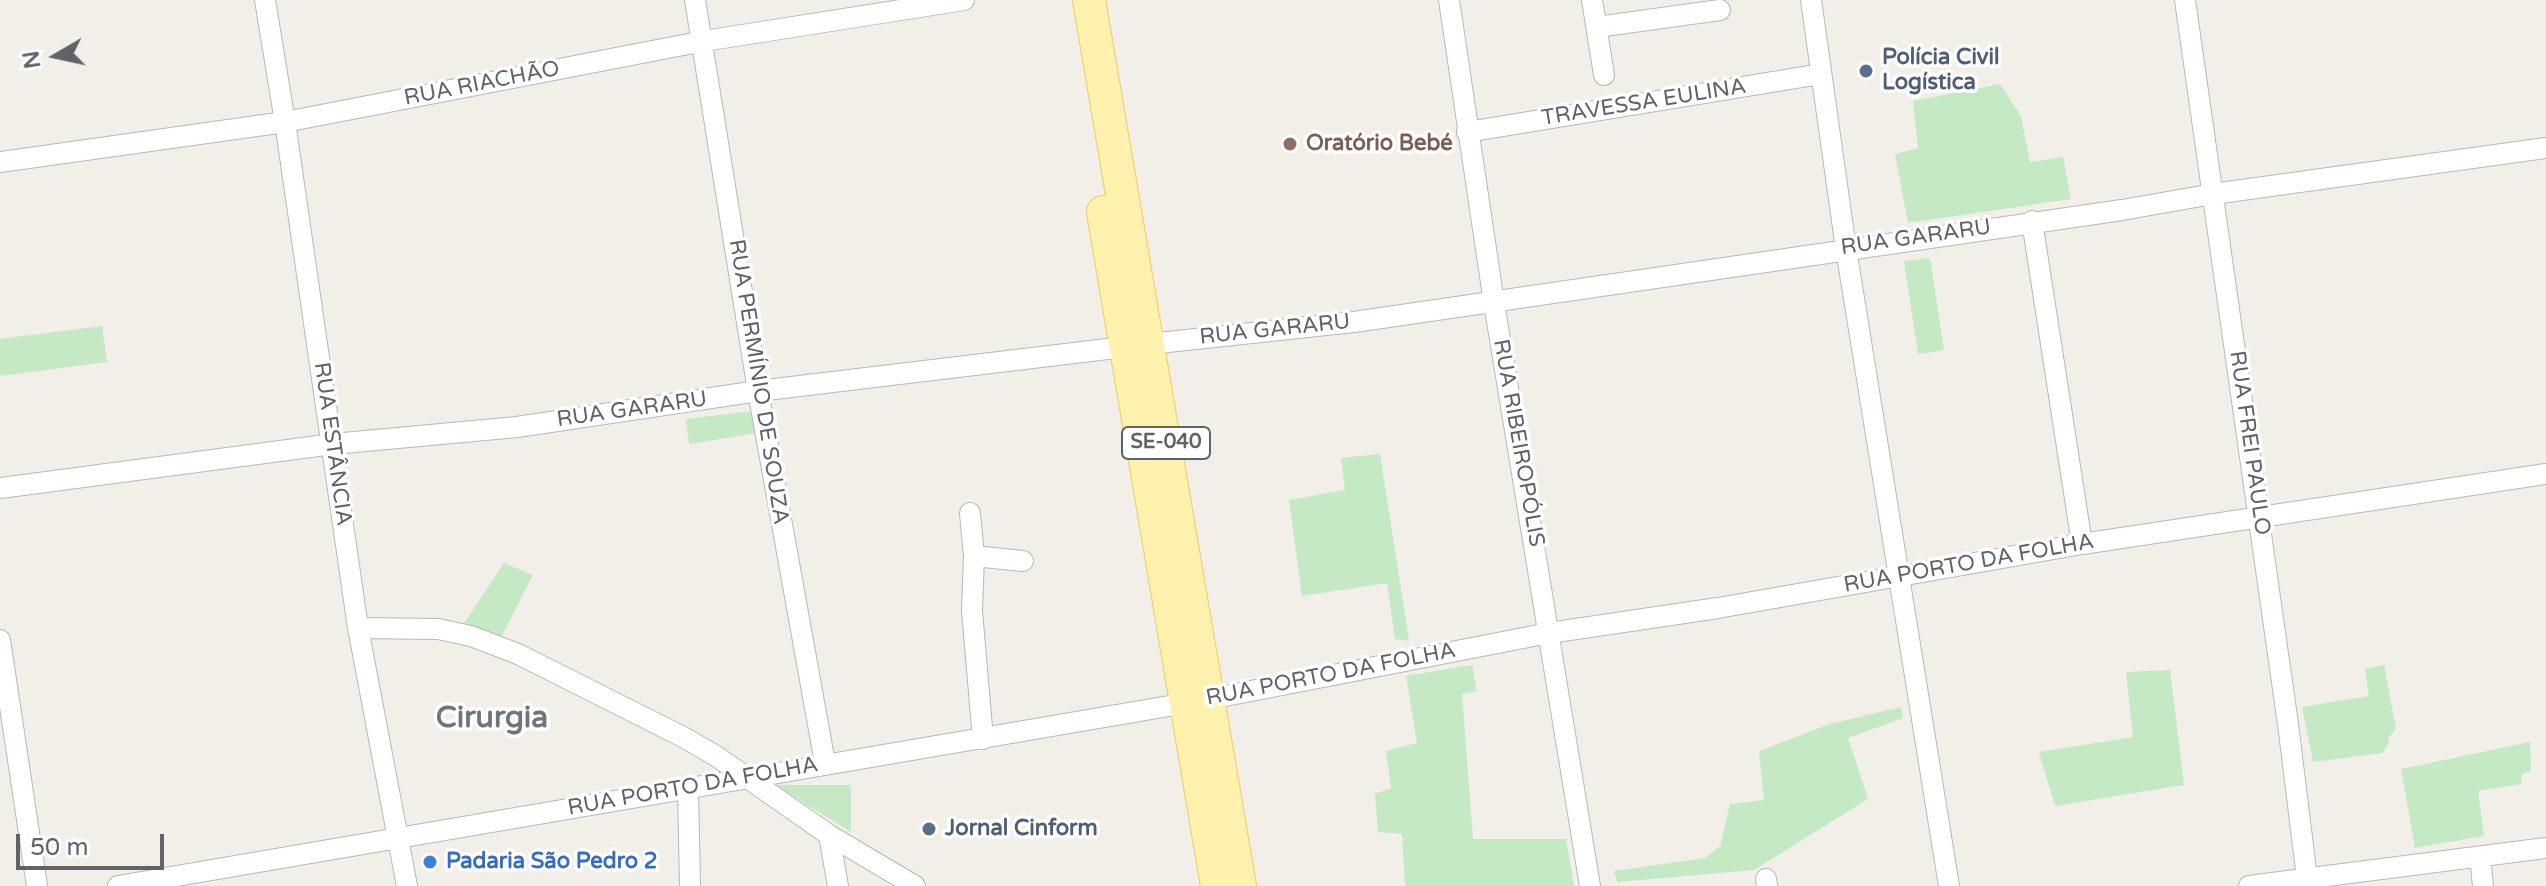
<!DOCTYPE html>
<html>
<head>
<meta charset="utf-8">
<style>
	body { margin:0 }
	#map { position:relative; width:2546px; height:886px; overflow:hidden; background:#f1efe8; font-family:"Varela Round",sans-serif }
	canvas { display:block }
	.north { position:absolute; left:16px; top:16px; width:80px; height:80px; -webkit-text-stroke:6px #fff; paint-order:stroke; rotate:261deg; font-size:22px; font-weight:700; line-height:32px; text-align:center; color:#5f6368 }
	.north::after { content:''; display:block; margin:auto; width:28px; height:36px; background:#5f6368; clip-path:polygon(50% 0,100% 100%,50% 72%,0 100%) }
	.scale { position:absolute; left:16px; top:834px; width:148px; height:36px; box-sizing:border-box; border:4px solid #5f6368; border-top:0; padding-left:10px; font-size:24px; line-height:28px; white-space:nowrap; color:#5f6368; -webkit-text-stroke:6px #fff; paint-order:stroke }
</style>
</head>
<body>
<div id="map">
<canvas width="2546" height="886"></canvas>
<div class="north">N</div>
<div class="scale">50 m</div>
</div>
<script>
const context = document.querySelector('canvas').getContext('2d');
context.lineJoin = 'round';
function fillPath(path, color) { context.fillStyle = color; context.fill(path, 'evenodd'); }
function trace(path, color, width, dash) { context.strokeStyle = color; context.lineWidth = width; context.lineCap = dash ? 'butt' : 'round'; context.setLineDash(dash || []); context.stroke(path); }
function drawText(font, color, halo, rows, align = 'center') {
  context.font = font + ' "Varela Round",sans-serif'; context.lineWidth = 7; context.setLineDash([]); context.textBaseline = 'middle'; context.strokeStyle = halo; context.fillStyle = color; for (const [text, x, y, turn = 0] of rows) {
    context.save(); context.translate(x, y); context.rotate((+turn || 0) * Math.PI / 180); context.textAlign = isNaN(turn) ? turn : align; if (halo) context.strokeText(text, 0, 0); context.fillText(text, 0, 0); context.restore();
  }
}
fillPath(new Path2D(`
	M 2000,84 L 2021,116 L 2030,162 L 2063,157 L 2071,199 L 1908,223 L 1895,154 L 1918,148 L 1913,101 Z
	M 1930,258 L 1944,350 L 1918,354 L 1904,261 Z
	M 102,326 L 107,362 L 0,376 L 0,339 Z
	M 752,411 L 756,433 L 689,444 L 686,419 Z
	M 1380,454 L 1409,641 L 1395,639 L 1387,583 L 1302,596 L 1289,500 L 1345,490 L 1341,458 Z
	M 504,563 L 533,575 L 501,638 L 463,625 Z
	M 1472,665 L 1477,691 L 1462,694 L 1473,839 L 1566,839 L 1574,886 L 1405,886 L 1402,834 L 1378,832 L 1375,794 L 1391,788 L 1386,751 L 1417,743 L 1406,676 Z
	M 2384,665 L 2396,729 L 2388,738 L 2389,743 L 2382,753 L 2313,762 L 2302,707 L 2369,696 L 2365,669 Z
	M 2170,670 L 2184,785 L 2055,806 L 2039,752 L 2133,737 L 2126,672 Z
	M 1901,707 L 1903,718 L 1848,738 L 1868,799 L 1754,870 L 1617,882 L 1614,871 L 1705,858 L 1720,846 L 1730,804 L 1764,800 L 1759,751 L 1830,724 Z
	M 2530,742 L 2531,771 L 2522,774 L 2521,784 L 2478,791 L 2484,836 L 2415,848 L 2401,769 Z
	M 775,785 L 851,785 L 851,832 Z`), '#c5e8c5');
const minor = new Path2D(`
	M 265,0 L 285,122 L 358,628 L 407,886
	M 695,0 L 758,391 L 825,763
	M 1449,0 L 1494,303 L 1590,886
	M 1592,0 L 1604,75
	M 1811,0 L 1846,249 L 1949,886
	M 2185,0 L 2288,724 L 2308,886
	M 1597,27 L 1720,10
	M 1467,132 L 1821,74
	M 0,162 L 285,122 L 704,41 L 964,0
	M 2032,221 L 2082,544
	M 0,488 L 333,444 L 517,427 L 758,391 L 1149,344 L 1354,322 L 2122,210 L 2213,194 L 2546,148
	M 970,513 L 974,556 L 972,611 L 983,739
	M 974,556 L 1023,561
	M 358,628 L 438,629 L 471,636 L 518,654 L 685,738 L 716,756 L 829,835 L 915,886
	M 0,640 L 37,886
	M 688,789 L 690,886
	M 829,835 L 838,886
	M 2480,857 L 2483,886
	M 1766,879 L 1767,886
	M 118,886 L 1210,699 L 1549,633 L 1718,608 L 2082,544 L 2546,474
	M 2249,886 L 2546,848`);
const primary = new Path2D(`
	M 1089,0 L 1240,886
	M 1103,212 L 1217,886`);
trace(minor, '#b5b8bc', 22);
trace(primary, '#f2c960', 34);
trace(minor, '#fff', 20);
trace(primary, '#fff2af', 32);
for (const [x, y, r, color] of [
	[1866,71,8,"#5c6f8a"],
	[1290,144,8,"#8d6e63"],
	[929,829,8,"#5c6f8a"],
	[430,862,8,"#3f7fe0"]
]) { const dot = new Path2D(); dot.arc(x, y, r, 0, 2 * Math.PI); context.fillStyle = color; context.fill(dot); trace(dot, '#fff', 3); }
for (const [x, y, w] of [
	[1166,443,88]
]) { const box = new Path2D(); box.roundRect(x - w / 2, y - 16, w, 32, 6); context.fillStyle = '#fff'; context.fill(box); trace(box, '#5f6368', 2); }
drawText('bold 20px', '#5f6368', null, [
	["SE-040",1166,443]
]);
drawText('bold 22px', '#4e5e75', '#fff', [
	["Polícia Civil",1882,58],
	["Logística",1882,83],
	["Jornal Cinform",945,829]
], 'left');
drawText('22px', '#5f6368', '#fff', [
	["RUA RIACHÃO",482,84,-11],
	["TRAVESSA EULINA",1644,103,-9],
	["RUA GARARU",1916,238,-8],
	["RUA GARARU",1275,330,-6],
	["RUA PERMÍNIO DE SOUZA",758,382,81],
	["RUA GARARU",632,410,-8],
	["RUA RIBEIROPÓLIS",1518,443,80],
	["RUA FREI PAULO",2249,443,82],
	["RUA ESTÂNCIA",332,444,82],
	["RUA PORTO DA FOLHA",1969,564,-10],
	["RUA PORTO DA FOLHA",1331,675,-11],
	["RUA PORTO DA FOLHA",693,787,-10]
]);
drawText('bold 22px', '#785e54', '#fff', [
	["Oratório Bebé",1306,144]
], 'left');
drawText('bold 22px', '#366cbe', '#fff', [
	["Padaria São Pedro 2",446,862]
], 'left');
drawText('bold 30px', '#70757a', '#fff', [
	["Cirurgia",492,719]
]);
</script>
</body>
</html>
